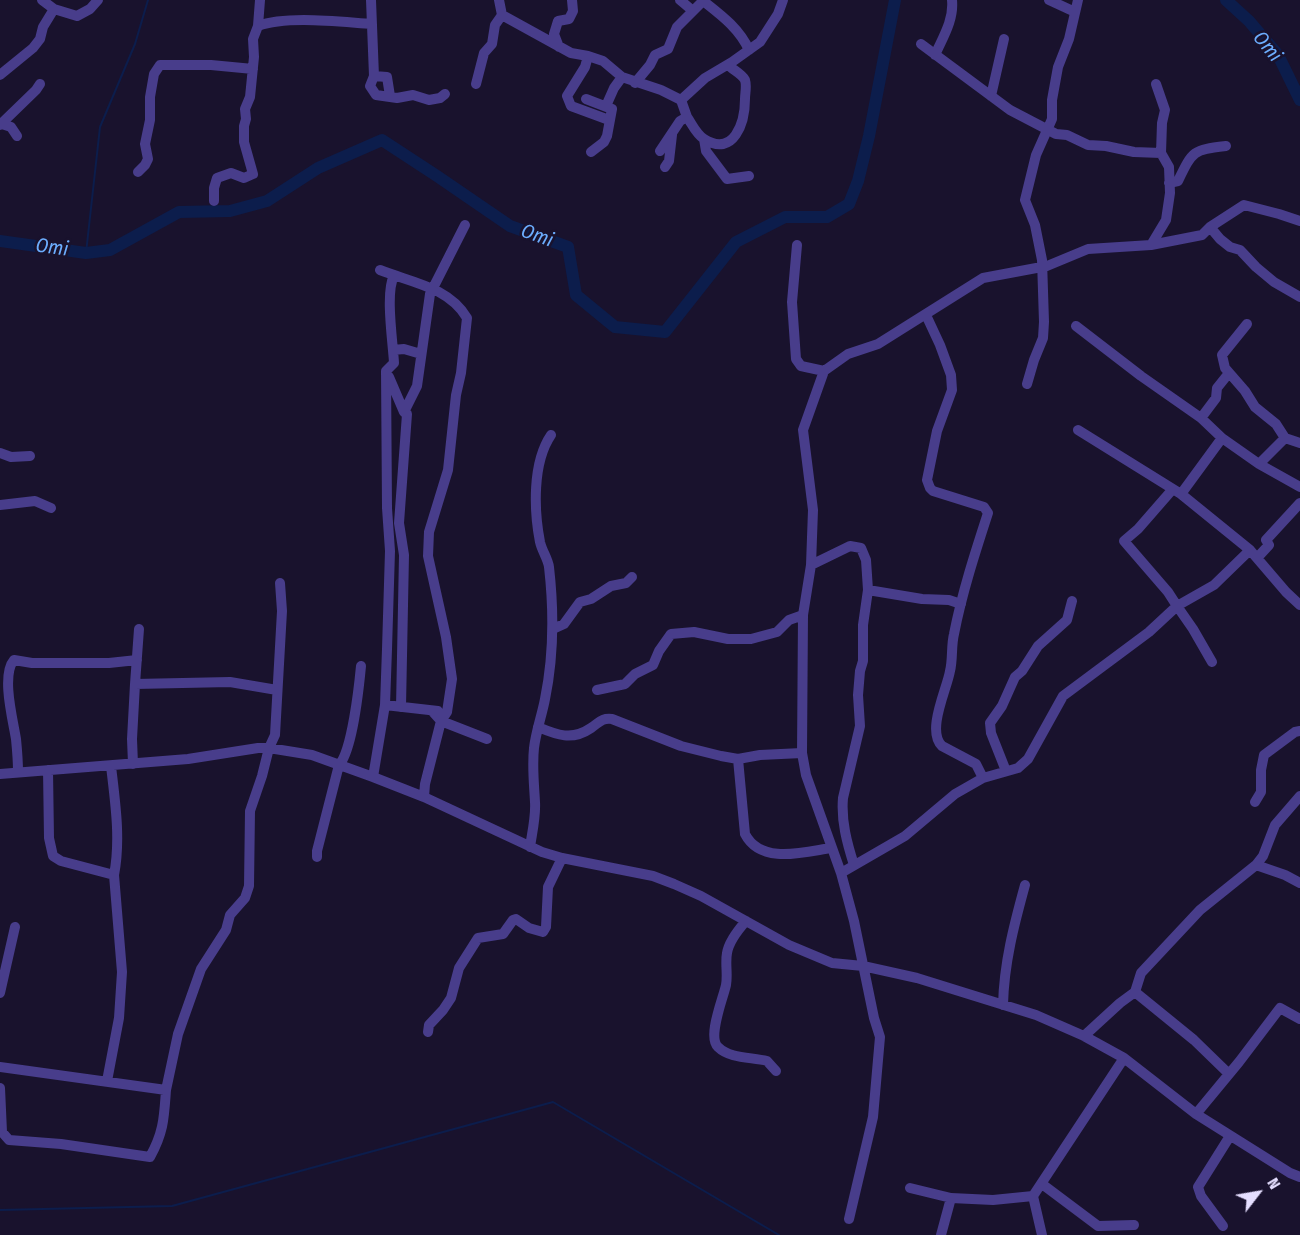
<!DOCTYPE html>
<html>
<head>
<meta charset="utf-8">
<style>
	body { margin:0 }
	#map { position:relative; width:1300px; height:1235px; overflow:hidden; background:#19122d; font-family:"Fira Sans Condensed",sans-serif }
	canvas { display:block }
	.north { position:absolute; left:1228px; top:1163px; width:60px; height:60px; -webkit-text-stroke:4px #19122d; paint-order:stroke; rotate:59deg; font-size:16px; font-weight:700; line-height:24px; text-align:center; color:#e5deff }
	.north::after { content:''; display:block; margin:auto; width:21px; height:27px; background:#e5deff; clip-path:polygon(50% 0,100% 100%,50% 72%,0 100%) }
</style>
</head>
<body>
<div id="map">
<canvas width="1300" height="1235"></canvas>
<div class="north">N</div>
</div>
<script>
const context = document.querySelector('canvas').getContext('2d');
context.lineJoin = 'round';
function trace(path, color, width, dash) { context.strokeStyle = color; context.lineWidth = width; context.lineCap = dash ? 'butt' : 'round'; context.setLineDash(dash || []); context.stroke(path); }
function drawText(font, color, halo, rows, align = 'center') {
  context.font = font + ' "Fira Sans Condensed",sans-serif'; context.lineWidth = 5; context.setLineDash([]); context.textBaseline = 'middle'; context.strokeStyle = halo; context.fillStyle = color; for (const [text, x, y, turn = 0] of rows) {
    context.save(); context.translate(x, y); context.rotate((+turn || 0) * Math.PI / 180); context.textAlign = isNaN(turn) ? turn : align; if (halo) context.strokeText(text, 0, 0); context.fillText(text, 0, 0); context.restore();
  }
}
trace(new Path2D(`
	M 86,253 L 100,127 L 135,44 L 148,0
	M 0,1210 L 172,1206 L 553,1102 L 779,1235`), '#0c1d4c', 2);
trace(new Path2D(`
	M 1226,0 L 1249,21 L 1278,55 L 1300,100
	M 0,241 L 86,253 L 110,250 L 179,212 L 230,211 L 267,201 L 318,168 L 382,140 L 437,176 L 510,226 L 568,247 L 576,295 L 615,327 L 665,332 L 736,242 L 785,217 L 827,217 L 849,204 L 858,181 L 869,136 L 895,0`), '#0c1d4c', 12);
trace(new Path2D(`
	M 42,0 L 54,9 L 77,16 L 90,9 L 98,0
	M 371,0 L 374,76 L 387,77 L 390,96
	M 499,0 L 502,15 L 571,53 L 588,56 L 603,61 L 622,77 L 661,90 L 681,100 L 687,117 L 680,121 L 660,151
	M 680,0 L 693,11
	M 702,0 C 721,15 739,28 749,50
	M 1049,0 L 1075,12
	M 258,26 C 287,15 341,22 372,24
	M 921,44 L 1010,110 L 1056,134 L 1067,135 L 1088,145 L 1106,146 L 1134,152 L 1161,153 L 1169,167 L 1170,193 L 1166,220 L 1151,245
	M 559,47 L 554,34 L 558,21 L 569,19 L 573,11 L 572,0
	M 935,55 C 943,37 954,20 952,0
	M 588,56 L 585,67 L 567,96 L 571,106 L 609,120
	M 0,75 L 33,48 L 40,39 L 43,27 L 54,9
	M 374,76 L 370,86 L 376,95 L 397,98 L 413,95 L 429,100 L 440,98 L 445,94
	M 635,83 L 650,65 L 655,55 L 668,49 L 677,27 L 703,1
	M 476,84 L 484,53 L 492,44 L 495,25 L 502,15
	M 1156,84 L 1165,110 L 1162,123 L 1161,153
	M 991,96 L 1004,39
	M 586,99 L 612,109 L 607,136 L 604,142 L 591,152
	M 681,100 L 705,78 L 732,62 L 760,42 L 778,14 L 783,0
	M 606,106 L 614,88 L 622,77
	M 687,117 C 692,124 696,134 704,139 C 734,158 745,122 745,99 C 745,93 747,86 745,80 C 742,74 733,70 728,65
	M 2,124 L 11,127 L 17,136
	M 0,125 L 36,90 L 40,84
	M 704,139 L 706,151 L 727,179 L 749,176
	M 665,167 L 669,161 L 672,135
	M 138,172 L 145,165 L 148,159 L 145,144 L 150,120 L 150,97 L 154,74 L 160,65 L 211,65 L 253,69
	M 1169,183 L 1178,181 C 1193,150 1193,150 1226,146
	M 214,201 L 214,188 L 217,178 L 231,173 L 244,178 L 253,174 L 244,142 L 244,126 L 246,119 L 245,109 L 250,97 L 254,57 L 253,39 L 258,26 L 260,0
	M 1210,227 L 1220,239 L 1230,247 L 1240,250 L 1256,267 L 1274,282 L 1300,297
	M 797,245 L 792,302 L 796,359 L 801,366 L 824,371
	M 380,270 C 410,282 449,287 467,318 L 461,373 L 456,395 L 448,470 L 429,532 L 428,556 L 446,637 L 452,679 L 447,712 L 441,721 L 425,784 L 424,797
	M 926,315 L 940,345 L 951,375 L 952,390 L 937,431 L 927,480 L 930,488 L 933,491 L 984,507 L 988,513 C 975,553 962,593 954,634 C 951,646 953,659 950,671 C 947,689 926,731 942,746 L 976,764 L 983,778
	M 1247,324 L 1222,355 L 1225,368 L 1245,391 L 1255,407 L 1276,424 L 1285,438
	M 1076,326 L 1141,376 L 1201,418 L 1222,438 L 1259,464 L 1300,487
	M 393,350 L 404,349 L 421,354
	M 389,377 L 404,412
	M 1027,384 L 1034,360 L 1043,338 L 1044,322 L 1042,260 L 1035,225 L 1025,200 L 1036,155 L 1052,119 L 1052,100 L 1058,67 L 1069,39 L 1078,0
	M 1201,418 L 1216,398 L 1217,388 L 1229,373
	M 1078,430 L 1181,494 L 1250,550 L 1286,592 L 1300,605
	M 0,453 L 11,457 L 30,456
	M 1259,464 L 1285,438 L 1300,443
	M 1181,494 L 1222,438
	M 0,505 L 35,501 L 51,508
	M 1257,558 L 1269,545 L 1266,540 L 1300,503
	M 811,565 L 850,546 L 861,548 L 866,560 L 868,590 L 863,625 L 863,661 L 860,671 L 858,695 L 860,726 L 843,798 C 841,821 847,843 854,865
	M 868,590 L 922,599 L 949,600 L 961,604
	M 553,629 L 564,624 L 580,602 L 591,599 L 611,586 L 626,583 L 632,577
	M 1212,662 L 1193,629 L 1177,606 L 1214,585 L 1250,550
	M 135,684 L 139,629
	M 597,690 L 625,684 L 635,674 L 653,665 L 659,651 L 671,634 L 694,632 L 728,639 L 751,639 L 777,632 L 789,620 L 803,615
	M 385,705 L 438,711
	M 401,707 L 404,555 L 399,523 L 407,414 L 404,412 L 417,386 L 430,294 L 465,225
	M 432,711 L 441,721 L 487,739
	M 538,727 C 557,735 572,741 591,728 C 600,722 601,718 612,719 L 681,746 L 721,756 L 738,759 L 760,755 L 802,753
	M 738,759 L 745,834 C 761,865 804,852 831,848
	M 133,764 L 132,739 L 135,684 L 230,682 L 277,690
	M 48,770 L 49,838 L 53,856 L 61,861 L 114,875
	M 1006,771 L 991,733 L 990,723 L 1002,706 L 1015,677 L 1022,671 L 1038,646 L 1067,620 L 1072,601
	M 18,772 C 18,761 17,749 16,739 C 13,720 1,675 14,660 L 32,663 L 109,663 L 137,660
	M 0,774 L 188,759 L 258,748 L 269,748 L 312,755 L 373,777 L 424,797 L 542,852 L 562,858 L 653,876 L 674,884 L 701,896 L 789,945 L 832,963 L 863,966 L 917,978 L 1036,1015 L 1084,1036 L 1124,1058 L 1196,1114 L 1290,1173 L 1300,1177
	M 373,777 L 385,705 L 387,649 L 390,551 L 387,508 L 386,371 L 394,363 C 393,343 385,292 394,276
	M 1255,802 L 1261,792 L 1261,770 L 1264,755 L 1295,732 L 1300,731
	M 530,847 C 532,833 536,817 535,802 C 534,783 532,766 534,748 C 536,731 542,715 545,699 C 554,655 554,611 549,567 C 548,559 542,551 540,542 C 534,511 532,463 551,435
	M 317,857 L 317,851 L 339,765 C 352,751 359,687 361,666
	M 1256,865 L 1285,875 L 1300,883
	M 841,873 L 905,836 L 955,794 L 983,778 L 1018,768 L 1028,759 L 1063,696 L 1149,632 L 1177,606 L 1168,592 L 1124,541 L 1138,529 L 1172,490
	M 746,921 C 738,930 729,941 727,953 C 725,963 728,975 726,985 C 723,999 707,1037 718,1047 C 730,1059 752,1057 767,1061 L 776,1071
	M 1135,992 L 1194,1040 L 1229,1074
	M 0,993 L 15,927
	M 1003,1005 C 1004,963 1014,925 1025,885
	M 428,1032 L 429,1025 L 443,1010 L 451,998 L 459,968 L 478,938 L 503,934 L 513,920 L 516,919 L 529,928 L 543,932 L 546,927 L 548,887 L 562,858
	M 1084,1036 L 1120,1003 L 1135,992 L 1141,973 L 1200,910 L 1256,865 L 1263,856 L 1275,825 L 1300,796
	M 0,1067 L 166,1090 L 178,1034 L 201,969 L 226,930 L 230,915 L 245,898 L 249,886 L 250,811 L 262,776 L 269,748 L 275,735 L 282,611 L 280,583
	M 107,1081 L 119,1018 L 122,972 L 114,875 C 121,839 115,801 111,766
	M 0,1088 L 2,1132 L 9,1140 L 61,1144 L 150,1157 C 164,1132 164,1117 166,1090
	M 1196,1114 L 1239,1062 L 1280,1008 L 1300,1019
	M 1042,1184 L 1098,1226 L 1134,1225
	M 910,1188 L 951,1198 L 993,1200 L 1033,1196 L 1124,1058
	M 1033,1196 L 1042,1235
	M 849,1219 L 873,1117 L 880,1037 L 874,1018 L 854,921 L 841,873 L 806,775 L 802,753 L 803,615 L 811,565 L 813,510 L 803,430 L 824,371 L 848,354 L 878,344 L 983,278 L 1047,266 L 1088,249 L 1151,245 L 1202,235 L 1210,227 L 1244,205 L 1279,214 L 1300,221
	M 1223,1226 L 1201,1196 L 1198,1187 L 1230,1136
	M 941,1235 L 951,1198`), '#483d8b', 10);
drawText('italic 20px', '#6cadfe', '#19122d', [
	["Omi",1267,47,51],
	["Omi",537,236,20],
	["Omi",52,248,8]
]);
</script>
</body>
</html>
